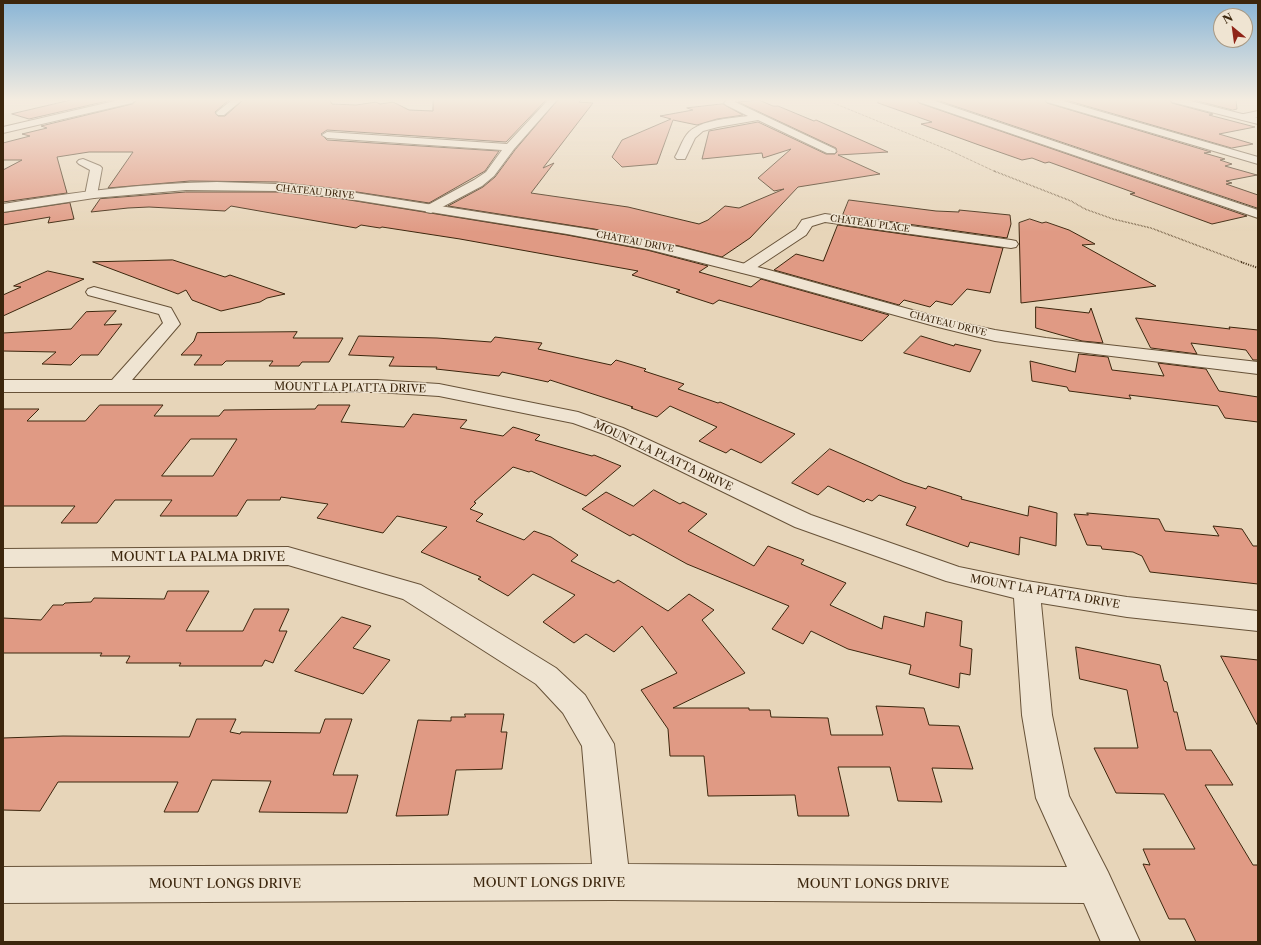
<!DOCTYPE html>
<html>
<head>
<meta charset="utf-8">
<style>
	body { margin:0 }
	#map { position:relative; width:1261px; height:945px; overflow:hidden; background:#e7d5b9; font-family:"Libre Caslon Text",serif }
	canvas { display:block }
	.frame { position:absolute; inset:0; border:4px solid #3c260d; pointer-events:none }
	.north { position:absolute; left:1213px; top:8px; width:40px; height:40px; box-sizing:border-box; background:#efe4d2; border:1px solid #a79883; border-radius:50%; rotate:331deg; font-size:11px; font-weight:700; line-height:16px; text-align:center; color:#3c260d }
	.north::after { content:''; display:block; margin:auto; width:14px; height:18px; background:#8f2418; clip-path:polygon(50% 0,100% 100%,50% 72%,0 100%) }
</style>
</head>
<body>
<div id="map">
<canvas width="1261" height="945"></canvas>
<div class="frame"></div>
<div class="north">N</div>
</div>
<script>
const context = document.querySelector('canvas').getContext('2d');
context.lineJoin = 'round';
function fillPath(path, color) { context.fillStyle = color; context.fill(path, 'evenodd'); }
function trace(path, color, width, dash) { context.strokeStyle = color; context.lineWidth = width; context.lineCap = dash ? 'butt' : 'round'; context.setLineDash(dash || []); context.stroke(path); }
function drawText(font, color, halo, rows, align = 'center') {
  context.font = font + ' "Libre Caslon Text",serif'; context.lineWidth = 3; context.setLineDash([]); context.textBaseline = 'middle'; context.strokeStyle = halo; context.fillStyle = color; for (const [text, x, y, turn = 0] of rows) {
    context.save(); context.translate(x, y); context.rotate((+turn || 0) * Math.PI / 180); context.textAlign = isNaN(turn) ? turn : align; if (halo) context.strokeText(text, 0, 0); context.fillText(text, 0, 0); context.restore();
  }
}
const building = new Path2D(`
	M 71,100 L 112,100 L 29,119 L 12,114 Z
	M 137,100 L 229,100 L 215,112 L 218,116 L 225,116 L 243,100 L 330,100 L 332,104 L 356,105 L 376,102 L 380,104 L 393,102 L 409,110 L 433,111 L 433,100 L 546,100 L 506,142 L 327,130 L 321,134 L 327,140 L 499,151 L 485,171 L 429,203 L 337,189 L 277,182 L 190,181 L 108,188 L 133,152 L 89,152 L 57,157 L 67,193 L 3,202 L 3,170 L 22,160 L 3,160 L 3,143 L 30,136 L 22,134 L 47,128 L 41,126 L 132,104 Z
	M 558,100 L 581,100 L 579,102 L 593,103 L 543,168 L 554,163 L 531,193 L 628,207 L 699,224 L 708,220 L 725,206 L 739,208 L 784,189 L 774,191 L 758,178 L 791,149 L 763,158 L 762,153 L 702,159 L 709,131 L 758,122 L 826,154 L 835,154 L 837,152 L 836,148 L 738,102 L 759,100 L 773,106 L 778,106 L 814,121 L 816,120 L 888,152 L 838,155 L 880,174 L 798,187 L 750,238 L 722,257 L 679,246 L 594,229 L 448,206 L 483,187 L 495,177 L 515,150 Z
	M 879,100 L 917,100 L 919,103 L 1247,216 L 1212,224 L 1130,194 L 1135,193 L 1049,162 L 1045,163 L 1032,158 L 1022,160 L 979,145 L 921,124 L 932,122 L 878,103 Z
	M 937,100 L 1045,100 L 1047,103 L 1211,152 L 1204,153 L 1225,159 L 1220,160 L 1232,164 L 1225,166 L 1257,175 L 1226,181 L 1232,183 L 1226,184 L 1258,195 L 1258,208 Z
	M 1066,100 L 1170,100 L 1172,103 L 1213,114 L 1209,115 L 1255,127 L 1219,134 L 1253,144 L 1232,148 Z
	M 1194,100 L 1236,100 L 1237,109 L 1233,110 Z
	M 723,104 L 743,115 L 717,119 L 697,125 L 673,120 L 657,164 L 622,167 L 612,157 L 622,140 L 671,119 L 660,116 L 693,110 L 687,108 Z
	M 186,192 L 277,192 L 337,198 L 567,235 L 647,250 L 708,266 L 699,272 L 751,287 L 761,279 L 889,315 L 862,341 L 719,300 L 713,304 L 676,292 L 680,290 L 632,275 L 638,271 L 460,239 L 382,227 L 380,228 L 361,225 L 356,228 L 231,206 L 225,211 L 149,207 L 128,208 L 91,212 L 100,199 Z
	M 849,200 L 936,211 L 959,212 L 959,210 L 1010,215 L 1011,224 L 1007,238 L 843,215 Z
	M 70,203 L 74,219 L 48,223 L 50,217 L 3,225 L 3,213 Z
	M 1030,219 L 1042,223 L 1046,222 L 1069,230 L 1095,244 L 1082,245 L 1156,286 L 1021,303 L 1019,223 Z
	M 838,225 L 1003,248 L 990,293 L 967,289 L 952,305 L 936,301 L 930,307 L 904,300 L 899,305 L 774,270 L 796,254 L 823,261 Z
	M 173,260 L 225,277 L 230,275 L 285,294 L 267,298 L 260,302 L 221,311 L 192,300 L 186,290 L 178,294 L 93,262 Z
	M 48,271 L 84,279 L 3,316 L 3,295 L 21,287 L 14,286 Z
	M 1036,307 L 1089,313 L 1091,308 L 1103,343 L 1082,341 L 1036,328 Z
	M 116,311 L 104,325 L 122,324 L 98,355 L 81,355 L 71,365 L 42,364 L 56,352 L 3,351 L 3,333 L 71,329 L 86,312 Z
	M 1136,318 L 1230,329 L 1229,327 L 1258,330 L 1258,360 L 1253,360 L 1246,350 L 1191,343 L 1197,354 L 1151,348 Z
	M 297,332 L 293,338 L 343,338 L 329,362 L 302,362 L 299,366 L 269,366 L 273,361 L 226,361 L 222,365 L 194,365 L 202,355 L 181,355 L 194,341 L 197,333 Z
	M 359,336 L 437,338 L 491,342 L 495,337 L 542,343 L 538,349 L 611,365 L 616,360 L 646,369 L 644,371 L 684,384 L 678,389 L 718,403 L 720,402 L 795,434 L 761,463 L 731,449 L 726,453 L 699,441 L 717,427 L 670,406 L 657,417 L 631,408 L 633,407 L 550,380 L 548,382 L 502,372 L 499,376 L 436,369 L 437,367 L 389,366 L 394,357 L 349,355 Z
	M 921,336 L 954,346 L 955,344 L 981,350 L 970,372 L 904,353 Z
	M 1079,354 L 1108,357 L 1112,370 L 1164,376 L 1158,363 L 1206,369 L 1219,391 L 1258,397 L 1258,422 L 1225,418 L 1218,406 L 1129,395 L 1131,399 L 1069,391 L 1067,387 L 1032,381 L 1030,361 L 1075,372 Z
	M 100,405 L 163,405 L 154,416 L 219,416 L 224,410 L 315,409 L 318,405 L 350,405 L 341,422 L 404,427 L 413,414 L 467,420 L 460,428 L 503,436 L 513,427 L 540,435 L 535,440 L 592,456 L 594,455 L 621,466 L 586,496 L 531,471 L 529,472 L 513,467 L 474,502 L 476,503 L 470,509 L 483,514 L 476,521 L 524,540 L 534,531 L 551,537 L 578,555 L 571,561 L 614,583 L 618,580 L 668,611 L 689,594 L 714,610 L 702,620 L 745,673 L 673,708 L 749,708 L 749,710 L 770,710 L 771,717 L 828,718 L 831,735 L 883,735 L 876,706 L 924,708 L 929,725 L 959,726 L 973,769 L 932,768 L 942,802 L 898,801 L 890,767 L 838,767 L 849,816 L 798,816 L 795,795 L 708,796 L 704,756 L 670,756 L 668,729 L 641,690 L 677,673 L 642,626 L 614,652 L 586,634 L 574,643 L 543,622 L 575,595 L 533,574 L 508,596 L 478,579 L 481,577 L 421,552 L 447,527 L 397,516 L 383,533 L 317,518 L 328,504 L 281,497 L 280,500 L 247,500 L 237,516 L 160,516 L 172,500 L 115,500 L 97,523 L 61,523 L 75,506 L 3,506 L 3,409 L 39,409 L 27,421 L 85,421 ZM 191,439 L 237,439 L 213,476 L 162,476 Z
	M 830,449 L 904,482 L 926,489 L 928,486 L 962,497 L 961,499 L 1028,516 L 1029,506 L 1057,513 L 1056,546 L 1020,537 L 1019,555 L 970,542 L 968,547 L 906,525 L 916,507 L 879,495 L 872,501 L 867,499 L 864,502 L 828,486 L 818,495 L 792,483 Z
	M 654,490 L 680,504 L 683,502 L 707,514 L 688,531 L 754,566 L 768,546 L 804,560 L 801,564 L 846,583 L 830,605 L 882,629 L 884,616 L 924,627 L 926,612 L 962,621 L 960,646 L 972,649 L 970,675 L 960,673 L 959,688 L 909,674 L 911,665 L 848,649 L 811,631 L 803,644 L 772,629 L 789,606 L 687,564 L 633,534 L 630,536 L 582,509 L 606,492 L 633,506 Z
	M 1087,513 L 1159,519 L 1165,531 L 1219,536 L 1213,526 L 1242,529 L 1253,546 L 1258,546 L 1258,584 L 1150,572 L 1142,556 L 1133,552 L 1102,549 L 1101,546 L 1087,545 L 1074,514 L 1088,515 Z
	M 168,591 L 209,591 L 186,631 L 243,631 L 254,609 L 289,609 L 279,631 L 287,631 L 273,663 L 265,660 L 262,666 L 179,666 L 181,663 L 126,663 L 130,656 L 100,656 L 102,653 L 3,653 L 3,618 L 41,620 L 53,605 L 63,605 L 65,603 L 91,602 L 94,598 L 164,599 Z
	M 342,617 L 371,626 L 353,648 L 390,660 L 363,694 L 295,671 Z
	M 1076,647 L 1160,665 L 1164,681 L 1167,682 L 1174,712 L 1177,712 L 1186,750 L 1211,750 L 1233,785 L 1205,785 L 1253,865 L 1258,865 L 1258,942 L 1196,942 L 1185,919 L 1169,919 L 1143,864 L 1150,865 L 1143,849 L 1195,849 L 1164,794 L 1116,793 L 1094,748 L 1138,748 L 1127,690 L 1080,679 Z
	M 1221,656 L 1258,660 L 1258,726 Z
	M 465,714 L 504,714 L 501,732 L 507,732 L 502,769 L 456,770 L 448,815 L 396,816 L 418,720 L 451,721 L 451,717 L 465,717 Z
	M 197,719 L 236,719 L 230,732 L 240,734 L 241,732 L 320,733 L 325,719 L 352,719 L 333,775 L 358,775 L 347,813 L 259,812 L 271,781 L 212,780 L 198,812 L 164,812 L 178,782 L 58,782 L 40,811 L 3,810 L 3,738 L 63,736 L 189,737 Z`);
fillPath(building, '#e09a84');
trace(building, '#3c260d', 1);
const minor = new Path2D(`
	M 119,100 L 136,100 L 132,103 L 3,133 L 3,127 Z
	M 232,100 L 242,100 L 224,115 L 218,115 L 216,113 L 218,111 Z
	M 548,100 L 557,100 L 514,149 L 494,176 L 482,186 L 431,213 L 426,212 L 425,209 L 426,206 L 474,180 L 486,172 L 502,150 L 327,138 L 322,135 L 327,132 L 507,144 Z
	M 727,100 L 736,100 L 735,102 L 835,149 L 836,151 L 835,153 L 827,153 L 758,120 L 718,127 L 703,131 L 695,138 L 685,159 L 677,159 L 675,157 C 680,149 682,139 689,132 C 701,120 732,118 748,116 L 726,105 L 724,103 Z
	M 918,100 L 932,100 L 1258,210 L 1258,218 L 919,102 Z
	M 1046,100 L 1060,100 L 1258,157 L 1258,164 L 1047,102 Z
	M 1258,111 L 1258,117 L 1242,120 L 1237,117 L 1239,115 Z
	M 83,159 L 100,166 L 102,168 L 97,195 L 95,198 L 87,198 L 85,195 L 90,170 L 79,164 L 77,162 L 79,160 Z
	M 825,214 L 1011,240 L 1016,241 L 1018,244 L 1016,247 L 1011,248 L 825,222 L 812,226 L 806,235 L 750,272 L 745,273 L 740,272 L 738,269 L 740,266 L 796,229 L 802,220 Z
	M 94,287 L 171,308 L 180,324 L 132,380 L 377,380 L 439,384 L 578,412 L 623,428 L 811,515 L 959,567 L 1027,581 L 1127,597 L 1258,611 L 1258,631 L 1127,617 L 1041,603 L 1052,715 L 1069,796 L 1108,872 L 1140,942 L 1101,942 L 1084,903 L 612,900 L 3,903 L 3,867 L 592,864 L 582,746 L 563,713 L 536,684 L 403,599 L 288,565 L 3,567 L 3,549 L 288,547 L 421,585 L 556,668 L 585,695 L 614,744 L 628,864 L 1067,867 L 1036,798 L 1022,715 L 1014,598 L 946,581 L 795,527 L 609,436 L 573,423 L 439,396 L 377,392 L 3,392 L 3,380 L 112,380 L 163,323 L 159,314 L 88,295 L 86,292 L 88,289 Z`);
const tertiary = new Path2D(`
	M 1171,100 L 1187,100 L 1258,118 L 1258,124 L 1172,102 Z
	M 217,182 L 277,184 L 337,190 L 594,230 L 679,247 L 769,270 L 948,320 L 995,330 L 1046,338 L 1258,362 L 1258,374 L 1046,348 L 995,341 L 938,327 L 758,277 L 647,249 L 567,234 L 337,197 L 277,191 L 186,190 L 94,198 L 3,212 L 3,204 C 74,192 145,183 217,182 Z`);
trace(minor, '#675238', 2);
trace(tertiary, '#675238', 2);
trace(new Path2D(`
	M 826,100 L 951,151 L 996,172`), '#3c260d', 1, [0.5, 1]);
trace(new Path2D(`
	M 994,171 L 1071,201 L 1085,209 L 1113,219 L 1151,228 L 1244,263`), '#3c260d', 1.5, [0.5, 1]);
trace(new Path2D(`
	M 1241,262 L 1258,268`), '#3c260d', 2, [1, 1.5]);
fillPath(minor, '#efe4d2');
fillPath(tertiary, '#efe4d2');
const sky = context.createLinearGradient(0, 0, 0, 232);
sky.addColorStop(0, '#89b5d6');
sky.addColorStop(0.43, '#f4ece0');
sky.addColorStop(1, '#f4ece000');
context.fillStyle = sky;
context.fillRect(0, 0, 1261, 232);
drawText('9px', '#3c260d', '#efe4d2', [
	["CHATEAU DRIVE",315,192,6],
	["CHATEAU PLACE",870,224,8],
	["CHATEAU DRIVE",635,242,11],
	["CHATEAU DRIVE",948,324,14]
]);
drawText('11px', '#3c260d', '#efe4d2', [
	["MOUNT LA PLATTA DRIVE",350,388,1],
	["MOUNT LA PLATTA DRIVE",663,456,25],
	["MOUNT LA PLATTA DRIVE",1045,592,10]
]);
drawText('13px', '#3c260d', '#efe4d2', [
	["MOUNT LA PALMA DRIVE",198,557],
	["MOUNT LONGS DRIVE",549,883],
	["MOUNT LONGS DRIVE",225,884],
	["MOUNT LONGS DRIVE",873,884]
]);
</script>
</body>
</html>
